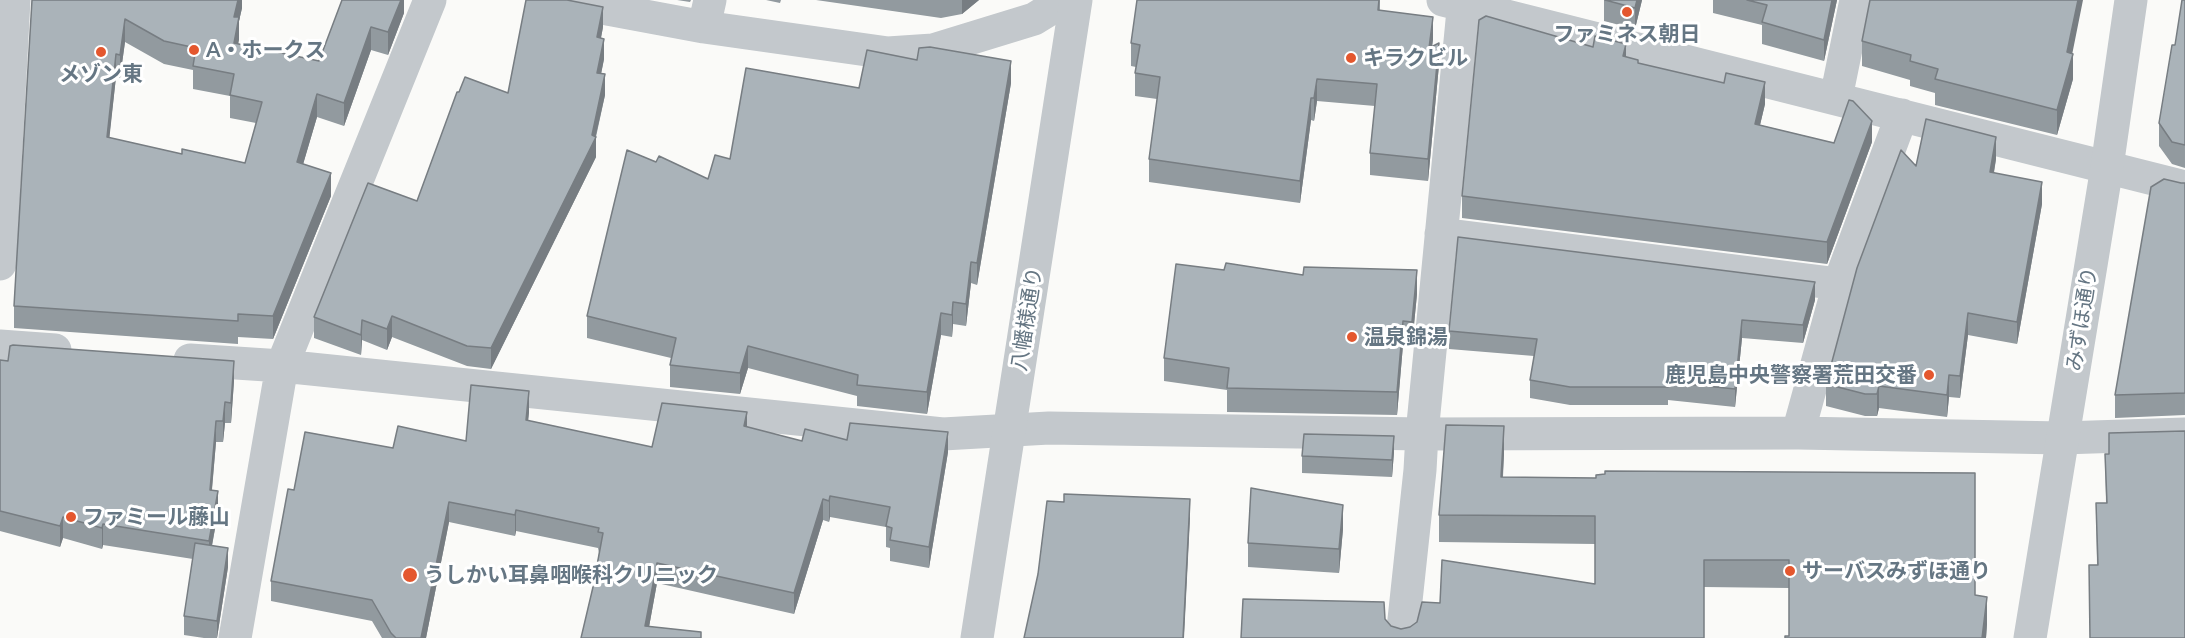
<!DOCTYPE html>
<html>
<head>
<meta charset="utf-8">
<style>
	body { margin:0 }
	canvas { display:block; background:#fafaf8 }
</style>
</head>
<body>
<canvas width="2185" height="638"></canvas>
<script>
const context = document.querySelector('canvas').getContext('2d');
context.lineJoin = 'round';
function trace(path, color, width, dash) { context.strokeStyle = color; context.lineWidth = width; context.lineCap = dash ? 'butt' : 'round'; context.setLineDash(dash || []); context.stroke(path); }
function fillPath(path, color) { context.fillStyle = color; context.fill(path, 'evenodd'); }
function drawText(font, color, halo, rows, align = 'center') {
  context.font = font + ' Lato,"Noto Sans JP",sans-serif'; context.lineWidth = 6; context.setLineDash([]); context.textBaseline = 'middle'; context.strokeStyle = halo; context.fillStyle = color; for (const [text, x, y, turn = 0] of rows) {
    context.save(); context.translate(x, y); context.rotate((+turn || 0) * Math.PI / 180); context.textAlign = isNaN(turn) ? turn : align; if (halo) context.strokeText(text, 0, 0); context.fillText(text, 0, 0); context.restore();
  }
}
trace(new Path2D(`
	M 559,0 L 704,27 L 888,53 L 933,50 L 1034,19 L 1065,0
	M 1443,0 L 2185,187
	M 704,27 L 710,0
	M 1836,98 L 1856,0
	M 1441,234 L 1839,284
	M 0,264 L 14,0
	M 0,346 L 55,350
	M 190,360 L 282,366 L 943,434 L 1049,428 L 1422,434 L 1798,433 L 2062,438 L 2185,434
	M 1798,433 L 1839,284 L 1902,115
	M 235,638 L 282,366 L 430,0
	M 1402,638 L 1420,470 L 1422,434 L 1464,0`), '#c3c8cc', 33);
trace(new Path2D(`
	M 977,638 L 1076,0
	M 2030,638 L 2107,167 L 2131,0`), '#c3c8cc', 33);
fillPath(new Path2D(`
	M 32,0 L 242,0 L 242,8 L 239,21 L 238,44 L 319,61 L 404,0 L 404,13 L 388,55 L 371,50 L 344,126 L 317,117 L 303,164 L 331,196 L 273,339 L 238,337 L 238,344 L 14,328 L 14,306 ZM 125,42 L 164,64 L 193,70 L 193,89 L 230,96 L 230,118 L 256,123 L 245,163 L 182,154 L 109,138 L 116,77 L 120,78 Z
	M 677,0 L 691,0 L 690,2 Z
	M 766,0 L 781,0 L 780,3 Z
	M 816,0 L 979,0 L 962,14 L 941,18 Z
	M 1380,0 L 1380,10 L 1433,39 L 1432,47 L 1439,65 L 1428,181 L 1370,175 L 1370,153 L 1375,106 L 1317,101 L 1314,121 L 1311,120 L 1300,203 L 1149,182 L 1149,159 L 1157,99 L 1135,96 L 1135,73 L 1136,67 L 1131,66 L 1131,43 Z
	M 1604,0 L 1642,0 L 1635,29 L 1604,21 Z
	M 1713,0 L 1837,0 L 1824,61 L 1762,44 L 1762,25 L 1713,13 Z
	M 2185,0 L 2185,168 L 2172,164 L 2159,146 L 2159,123 Z
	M 603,27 L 601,38 L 604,59 L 601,74 L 605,95 L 596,137 L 596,157 L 491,369 L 467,366 L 392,337 L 387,350 L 362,340 L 361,355 L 314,338 L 314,317 L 417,201 L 459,92 L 508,93 Z
	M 1862,41 L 2072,54 L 2073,79 L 2057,135 L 1935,105 L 1935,93 L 1910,86 L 1910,80 L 1862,66 Z
	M 1626,57 L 1638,63 L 1765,104 L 1760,125 L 1834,143 L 1872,142 L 1827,264 L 1462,218 L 1462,196 Z
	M 1011,83 L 977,285 L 971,283 L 966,326 L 953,324 L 952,337 L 941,335 L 927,414 L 857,406 L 857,396 L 748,368 L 740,394 L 670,387 L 670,365 L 671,358 L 587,338 L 587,316 L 656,162 L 708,179 L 730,159 L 859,88 Z
	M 1996,159 L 1994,173 L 2042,204 L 2017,344 L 1968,335 L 1960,398 L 1949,397 L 1947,417 L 1879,408 L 1877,416 L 1865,416 L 1826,406 L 1826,384 L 1916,166 Z
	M 2181,183 L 2185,183 L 2185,415 L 2115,418 L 2115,395 Z
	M 1224,270 L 1417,294 L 1412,345 L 1403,345 L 1397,415 L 1227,412 L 1227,390 L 1164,381 L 1164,358 Z
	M 1815,300 L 1803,343 L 1742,338 L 1735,407 L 1668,400 L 1668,405 L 1570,405 L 1530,398 L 1530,380 L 1534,356 L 1449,349 L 1449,331 Z
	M 0,360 L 234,381 L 231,423 L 225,423 L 223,442 L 216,442 L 212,490 L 218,512 L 212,546 L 228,567 L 217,638 L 204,638 L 184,635 L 184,616 L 193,559 L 103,545 L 102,549 L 63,538 L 60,547 L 0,531 Z
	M 529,412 L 528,421 L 652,447 L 747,427 L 802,441 L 847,440 L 948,452 L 929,568 L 890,561 L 890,548 L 886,547 L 886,527 L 830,517 L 829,522 L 823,520 L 794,614 L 657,583 L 649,627 L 701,638 L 581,638 L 593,587 L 599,553 L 598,548 L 516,531 L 515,536 L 449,522 L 426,638 L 382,638 L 372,621 L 271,601 L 271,581 L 294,490 L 466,441 Z
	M 1394,452 L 1392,477 L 1302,473 L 1302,456 Z
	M 1504,454 L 1503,477 L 1975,595 L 1987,624 L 1986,638 L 1785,638 L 1789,636 L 1789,588 L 1704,587 L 1704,638 L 1241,638 L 1385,619 L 1391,626 L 1401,629 L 1410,627 L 1440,603 L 1595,584 L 1595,544 L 1439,542 L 1439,515 Z
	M 2105,454 L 2109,454 L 2185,638 L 2097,565 L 2096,503 L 2106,503 Z
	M 1343,529 L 1339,573 L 1248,567 L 1248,543 Z`), '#929a9f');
fillPath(new Path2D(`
	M 238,0 L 242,0 L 242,8 L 239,21 L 239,40 L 234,66 L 234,17 Z
	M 401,0 L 404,0 L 404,13 L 388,55 L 388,32 Z
	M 962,0 L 979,0 L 962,14 Z
	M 1637,0 L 1642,0 L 1635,29 L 1635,8 Z
	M 1832,0 L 1837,0 L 1824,61 L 1824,40 Z
	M 2078,0 L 2083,0 L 2070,65 L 2073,54 L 2073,79 L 2057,135 L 2057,110 L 2067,52 Z
	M 603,7 L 603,27 L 597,58 L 597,37 Z
	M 1433,17 L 1433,39 L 1429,71 L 1429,48 Z
	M 125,19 L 125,42 L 120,78 L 120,55 Z
	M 371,27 L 371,50 L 344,126 L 344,103 Z
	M 604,39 L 604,59 L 597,94 L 597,73 Z
	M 1439,43 L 1439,65 L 1428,181 L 1428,159 Z
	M 1626,44 L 1626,66 L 1623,56 Z
	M 116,54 L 116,77 L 107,160 L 107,137 Z
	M 1011,61 L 1011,83 L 977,285 L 977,263 Z
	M 605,74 L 605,95 L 595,139 L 596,137 L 596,157 L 491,369 L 491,348 L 592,135 Z
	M 1317,79 L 1317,101 L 1314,121 L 1314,98 Z
	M 1765,82 L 1765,104 L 1755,146 L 1755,124 Z
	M 317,94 L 317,117 L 297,185 L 297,162 Z
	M 1311,98 L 1311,120 L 1300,203 L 1300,181 Z
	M 1872,121 L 1872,142 L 1827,264 L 1827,242 Z
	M 1996,137 L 1996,159 L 1990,194 L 1990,172 Z
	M 331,173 L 331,196 L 273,339 L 273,316 Z
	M 2042,182 L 2042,204 L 2017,344 L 2017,322 Z
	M 971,262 L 971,283 L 966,326 L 966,304 Z
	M 1417,270 L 1417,294 L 1412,345 L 1412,322 Z
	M 1815,282 L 1815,300 L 1803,343 L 1803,325 Z
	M 953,302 L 953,324 L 952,337 L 952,315 Z
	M 941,313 L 941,335 L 927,414 L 927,392 Z
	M 1968,313 L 1968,335 L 1960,398 L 1960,376 Z
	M 392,316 L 392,337 L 387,350 L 387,329 Z
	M 362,320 L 362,340 L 361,355 L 361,335 Z
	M 1742,320 L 1742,338 L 1735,407 L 1735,389 Z
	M 1403,321 L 1403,345 L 1397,415 L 1397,392 Z
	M 748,346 L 748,368 L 740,394 L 740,373 Z
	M 234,361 L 234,381 L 231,423 L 231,403 Z
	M 1949,375 L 1949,397 L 1947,417 L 1947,395 Z
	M 1879,386 L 1879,408 L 1877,416 L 1877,394 Z
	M 529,391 L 529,412 L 526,441 L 526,420 Z
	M 225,402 L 225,423 L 223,442 L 223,421 Z
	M 747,412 L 747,433 L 744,426 Z
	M 216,421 L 216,442 L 210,510 L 210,490 Z
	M 1504,426 L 1504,454 L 1501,504 L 1501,477 Z
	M 948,432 L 948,452 L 929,568 L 929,547 Z
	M 1394,436 L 1394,452 L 1392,477 L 1392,460 Z
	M 218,491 L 218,512 L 209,561 L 209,541 Z
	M 830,496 L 830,517 L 829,522 L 829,501 Z
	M 823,499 L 823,520 L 794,614 L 794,593 Z
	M 1190,499 L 1190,518 L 1184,638 L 1183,638 Z
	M 449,502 L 449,522 L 426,638 L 421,638 Z
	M 1343,505 L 1343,529 L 1339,573 L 1339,549 Z
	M 516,510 L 516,531 L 515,536 L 515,515 Z
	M 63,517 L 63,538 L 60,547 L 60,526 Z
	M 103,524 L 103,545 L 102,549 L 102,528 Z
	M 228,548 L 228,567 L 217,638 L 217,621 Z
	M 657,563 L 657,583 L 647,638 L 645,626 Z
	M 1987,597 L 1987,624 L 1986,638 L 1982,638 Z`), '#777d82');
const building = new Path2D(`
	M 32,0 L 238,0 L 234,17 L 239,17 L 234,43 L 319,61 L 342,0 L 401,0 L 388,32 L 371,27 L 344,103 L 317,94 L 297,162 L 331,173 L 273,316 L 238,314 L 238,321 L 14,306 ZM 125,19 L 164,41 L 196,48 L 193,66 L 234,74 L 230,95 L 262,102 L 245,163 L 182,149 L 182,154 L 107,137 L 116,54 L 120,55 Z
	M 526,0 L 567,0 L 603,7 L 597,37 L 604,39 L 597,73 L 605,74 L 592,135 L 596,137 L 491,348 L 467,346 L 392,316 L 387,329 L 362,320 L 361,335 L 314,317 L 368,183 L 417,201 L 457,92 L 459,92 L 465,77 L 508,93 Z
	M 1137,0 L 1379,0 L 1378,10 L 1433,17 L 1429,48 L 1439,43 L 1428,159 L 1370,153 L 1377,84 L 1317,79 L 1314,98 L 1311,98 L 1300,181 L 1149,159 L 1160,77 L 1135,73 L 1140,45 L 1131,43 Z
	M 1605,0 L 1637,0 L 1635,8 Z
	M 1747,0 L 1832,0 L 1824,40 L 1762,22 L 1767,5 Z
	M 1870,0 L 2078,0 L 2067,52 L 2073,54 L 2057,110 L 1935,79 L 1938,69 L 1910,61 L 1911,55 L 1862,41 Z
	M 2182,0 L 2185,0 L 2185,145 L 2172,142 L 2159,123 L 2172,45 L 2175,45 Z
	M 1486,16 L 1593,47 L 1595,36 L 1626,44 L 1623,56 L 1638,60 L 1638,63 L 1724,83 L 1726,73 L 1765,82 L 1755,124 L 1834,143 L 1849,100 L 1853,101 L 1872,121 L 1827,242 L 1462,196 L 1479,20 Z
	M 930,47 L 1011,61 L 977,263 L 971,262 L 966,304 L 953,302 L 952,315 L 941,313 L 927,392 L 857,385 L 858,375 L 748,346 L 740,373 L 670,365 L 676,338 L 587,316 L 627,150 L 656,162 L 659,156 L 708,179 L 715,155 L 730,159 L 746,68 L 859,88 L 867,50 L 917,60 L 919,48 Z
	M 1926,119 L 1996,137 L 1990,172 L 2042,182 L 2017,322 L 1968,313 L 1960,376 L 1949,375 L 1947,395 L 1879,386 L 1877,394 L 1865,394 L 1826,384 L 1857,268 L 1901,150 L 1916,166 Z
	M 2164,179 L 2181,183 L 2185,183 L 2185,393 L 2115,395 L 2151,187 Z
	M 1458,237 L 1815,282 L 1803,325 L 1742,320 L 1735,389 L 1668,382 L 1668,387 L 1570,387 L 1530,380 L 1537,339 L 1449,331 Z
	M 1226,263 L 1303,275 L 1304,267 L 1417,270 L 1412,322 L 1403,321 L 1397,392 L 1227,388 L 1229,368 L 1164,358 L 1176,264 L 1224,270 Z
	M 13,345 L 234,361 L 231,403 L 225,402 L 223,421 L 216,421 L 210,490 L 218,491 L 209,541 L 103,524 L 102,528 L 63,517 L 60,526 L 0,511 L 0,360 L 8,361 L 10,346 Z
	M 471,385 L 529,391 L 526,420 L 652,447 L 662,403 L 747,412 L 744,426 L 802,441 L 805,429 L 847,440 L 850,423 L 948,432 L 929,547 L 890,540 L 892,528 L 886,526 L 890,507 L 830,496 L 829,501 L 823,499 L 794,593 L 657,563 L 645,626 L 701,632 L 701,638 L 581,638 L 593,587 L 603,533 L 598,532 L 599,528 L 516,510 L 515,515 L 449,502 L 421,638 L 396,638 L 391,633 L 372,600 L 271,581 L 288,489 L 294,490 L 305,432 L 393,448 L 398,426 L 466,441 Z
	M 1446,425 L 1504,426 L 1501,477 L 1596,478 L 1596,475 L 1605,474 L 1605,471 L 1975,473 L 1975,595 L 1987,597 L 1982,638 L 1785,638 L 1785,636 L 1789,636 L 1789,560 L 1704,560 L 1704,638 L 1241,638 L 1243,599 L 1384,602 L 1385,619 L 1391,626 L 1401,629 L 1410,627 L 1417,622 L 1422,602 L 1440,603 L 1442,560 L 1595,584 L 1595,516 L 1439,515 Z
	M 2185,431 L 2185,638 L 2090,638 L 2089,565 L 2098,565 L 2096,503 L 2107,503 L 2105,454 L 2109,454 L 2109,433 Z
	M 1304,434 L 1394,436 L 1392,460 L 1302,456 Z
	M 1251,488 L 1343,505 L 1339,549 L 1248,543 Z
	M 1064,494 L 1190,499 L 1183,638 L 1024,638 L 1038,574 L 1047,501 L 1064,502 Z
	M 195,543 L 228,548 L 217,621 L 184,616 Z`);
fillPath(building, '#aab3b9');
trace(building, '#777d82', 1.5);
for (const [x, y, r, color] of [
	[1627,12,6,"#e4572e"],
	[194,50,6,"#e4572e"],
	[101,52,6,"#e4572e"],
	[1351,58,6,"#e4572e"],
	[1352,337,6,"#e4572e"],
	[1929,375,6,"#e4572e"],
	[71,517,6,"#e4572e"],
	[1790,571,6,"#e4572e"],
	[410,575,8,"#e4572e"]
]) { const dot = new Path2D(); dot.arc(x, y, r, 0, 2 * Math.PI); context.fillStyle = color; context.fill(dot); trace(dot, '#fff', 2); }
drawText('bold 21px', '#657683', '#fff', [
	["ファミネス朝日",1627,34,"center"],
	["A・ホークス",206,50],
	["キラクビル",1363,58],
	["メゾン東",101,74,"center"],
	["温泉錦湯",1364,337],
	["鹿児島中央警察署荒田交番",1917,375,"right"],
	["ファミール藤山",83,517],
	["サーバスみずほ通り",1802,571],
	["うしかい耳鼻咽喉科クリニック",424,575]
], 'left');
drawText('21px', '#657683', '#fff', [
	["八幡様通り",1027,319,-81],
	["みずほ通り",2082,319,-81]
]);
</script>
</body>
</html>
